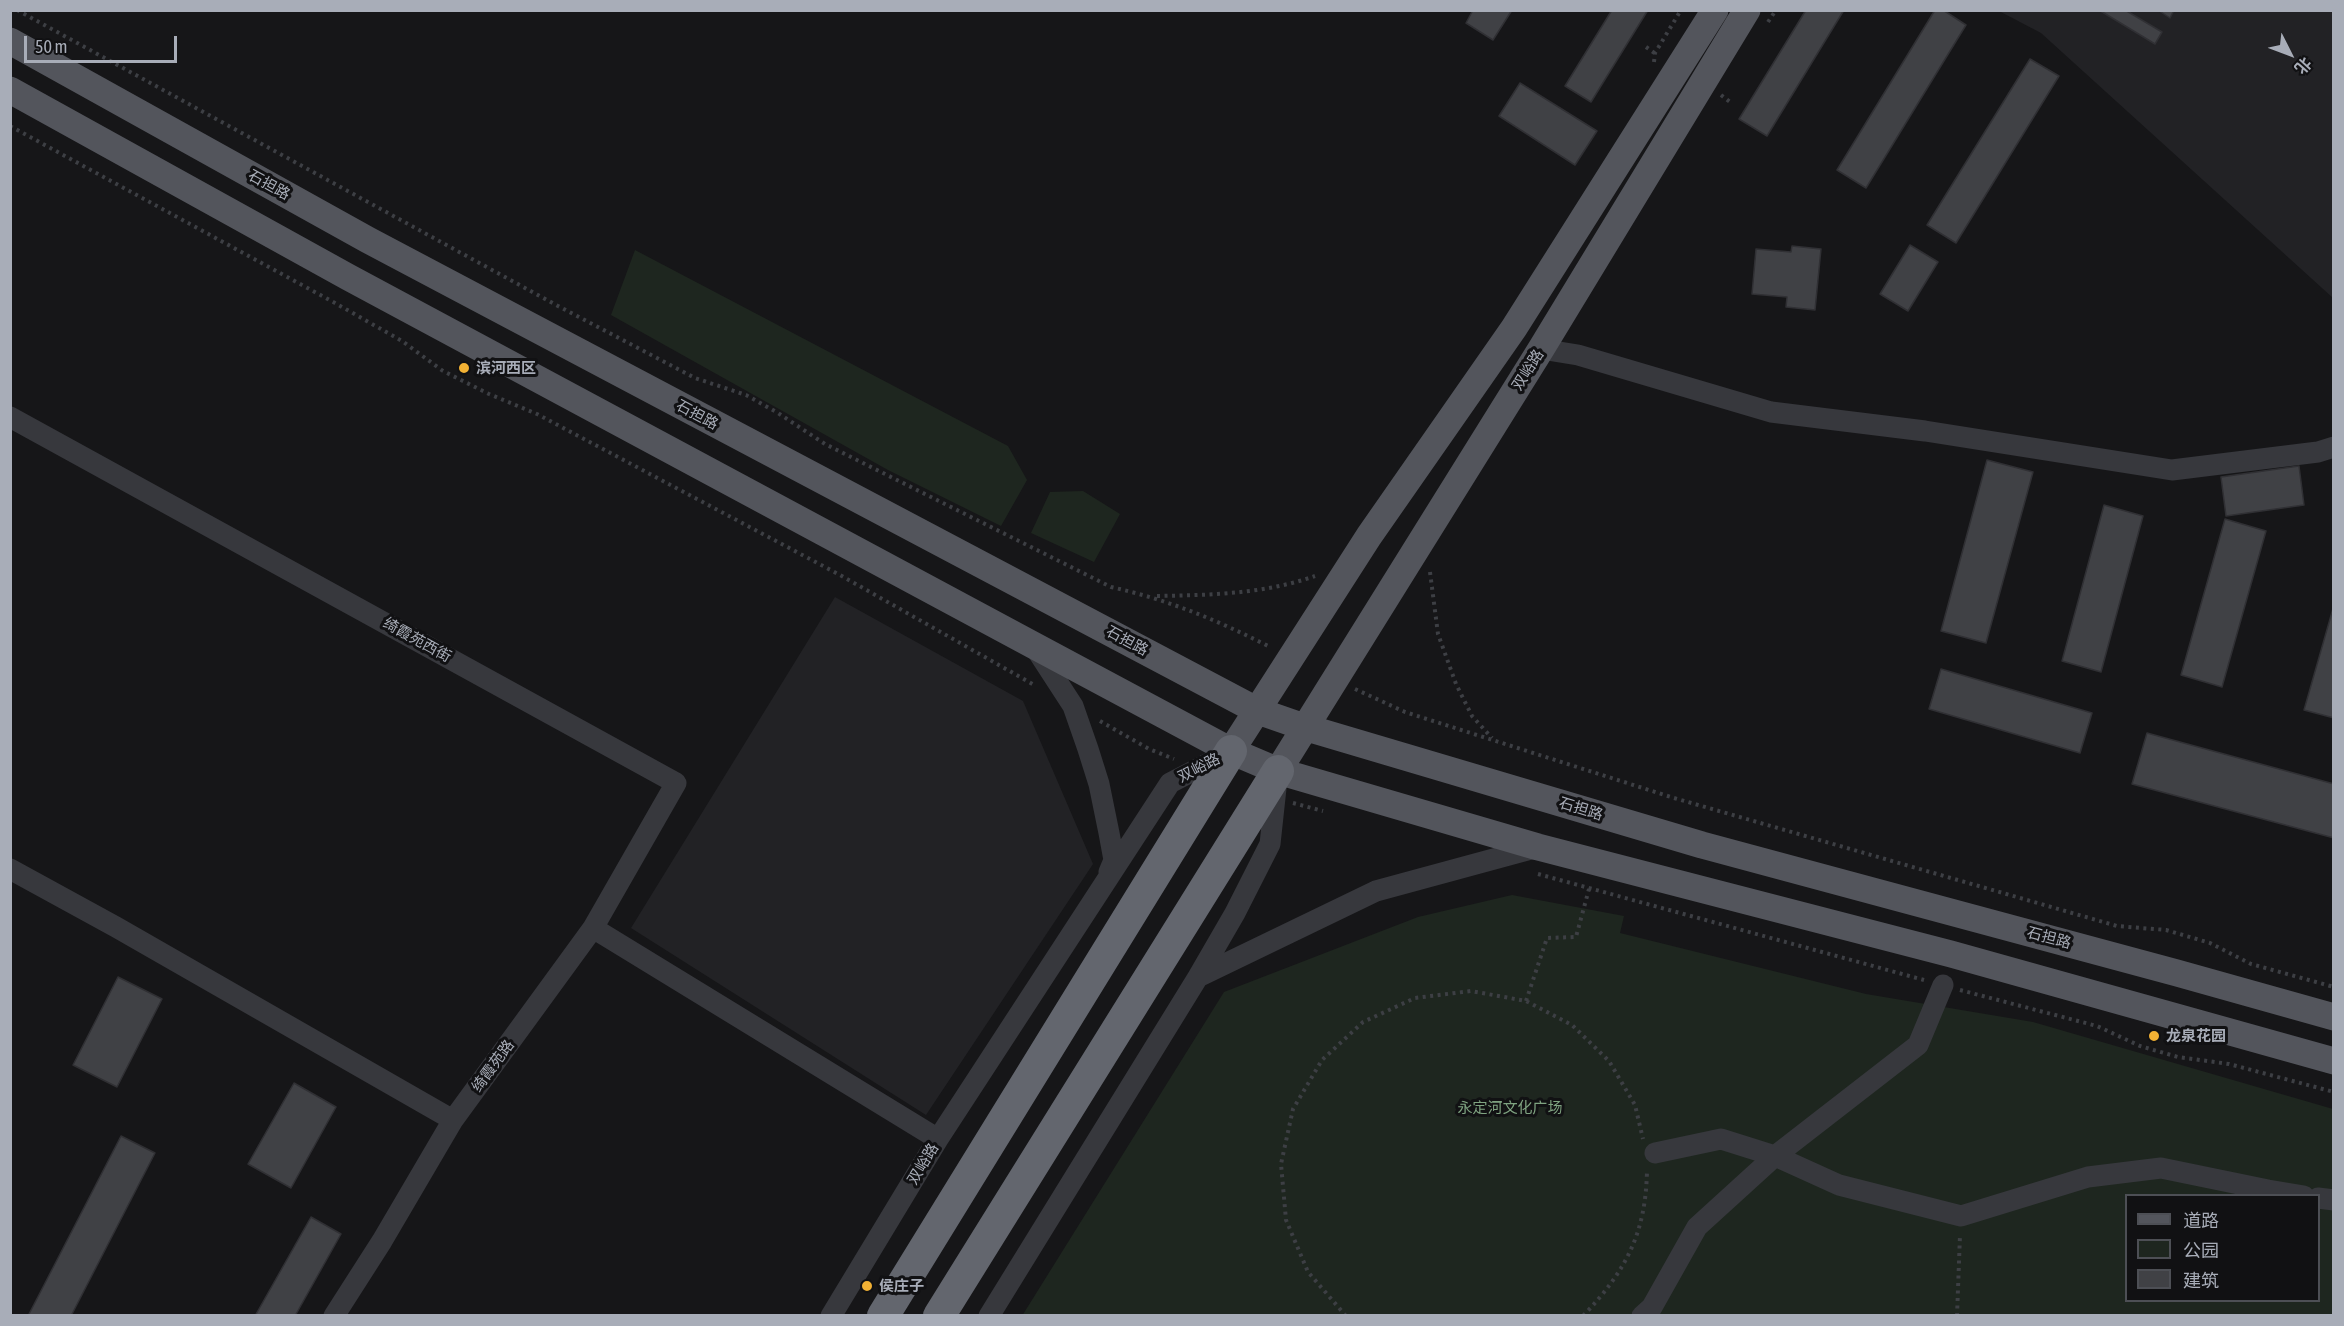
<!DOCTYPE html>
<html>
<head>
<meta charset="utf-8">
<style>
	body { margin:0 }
	#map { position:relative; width:2344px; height:1326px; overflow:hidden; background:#161618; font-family:"Asap Condensed","Noto Sans SC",sans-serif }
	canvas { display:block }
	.frame { position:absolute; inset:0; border:12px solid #a8adb8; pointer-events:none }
	.legend { position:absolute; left:2125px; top:1194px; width:195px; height:108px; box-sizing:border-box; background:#111113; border:2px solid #4d4f55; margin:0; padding:8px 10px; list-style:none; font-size:18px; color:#a8adb8 }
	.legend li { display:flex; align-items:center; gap:12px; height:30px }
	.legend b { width:30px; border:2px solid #4d4f55 }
	.north { position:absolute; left:2260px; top:24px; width:60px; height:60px; -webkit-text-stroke:4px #111113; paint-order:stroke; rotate:132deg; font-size:16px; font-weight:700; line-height:24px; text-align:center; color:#a8adb8 }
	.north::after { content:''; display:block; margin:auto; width:21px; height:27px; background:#a8adb8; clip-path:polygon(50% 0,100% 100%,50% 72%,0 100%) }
	.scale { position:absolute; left:24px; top:36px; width:153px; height:27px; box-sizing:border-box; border:3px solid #a8adb8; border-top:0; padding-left:8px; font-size:18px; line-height:21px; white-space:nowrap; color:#a8adb8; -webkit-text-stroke:4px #111113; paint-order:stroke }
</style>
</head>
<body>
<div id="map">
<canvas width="2344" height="1326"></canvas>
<div class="frame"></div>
<ul class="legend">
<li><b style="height:8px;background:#53555c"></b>道路</li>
<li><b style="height:16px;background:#1e261f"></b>公园</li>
<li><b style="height:16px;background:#404145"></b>建筑</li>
</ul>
<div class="north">北</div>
<div class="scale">50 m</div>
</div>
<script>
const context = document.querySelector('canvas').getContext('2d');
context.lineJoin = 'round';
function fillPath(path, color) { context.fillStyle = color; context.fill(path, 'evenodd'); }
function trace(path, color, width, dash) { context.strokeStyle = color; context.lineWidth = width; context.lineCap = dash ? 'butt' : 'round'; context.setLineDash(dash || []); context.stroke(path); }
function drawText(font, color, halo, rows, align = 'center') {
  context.font = font + ' "Asap Condensed","Noto Sans SC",sans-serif'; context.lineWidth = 6; context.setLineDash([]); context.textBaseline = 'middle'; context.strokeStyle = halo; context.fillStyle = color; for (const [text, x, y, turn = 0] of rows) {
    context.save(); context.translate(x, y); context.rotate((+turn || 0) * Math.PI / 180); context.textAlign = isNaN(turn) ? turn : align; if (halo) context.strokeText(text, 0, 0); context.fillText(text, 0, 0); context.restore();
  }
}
fillPath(new Path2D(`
	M 1999,11 L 2333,11 L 2333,298 L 2041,33 Z
	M 835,597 L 1023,701 L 1093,864 L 926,1115 L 631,928 Z`), '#222225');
fillPath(new Path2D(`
	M 635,250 L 1008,446 L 1027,480 L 1001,526 L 888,470 L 611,315 Z
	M 1083,491 L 1120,514 L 1094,562 L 1031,533 L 1050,492 Z
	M 1512,895 L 1624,916 L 1620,933 L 1866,994 L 2033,1022 L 2333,1109 L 2333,1315 L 1022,1316 L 1224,992 L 1418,917 ZM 2126,1196 L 2318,1196 L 2318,1300 L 2126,1300 Z`), '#1e261f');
const building = new Path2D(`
	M 1473,10 L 1512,10 L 1493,40 L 1466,23 Z
	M 1612,10 L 1648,10 L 1591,102 L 1565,86 Z
	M 1806,10 L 1844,10 L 1767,136 L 1739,119 Z
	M 1935,10 L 1943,10 L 1966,25 L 1866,188 L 1837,170 Z
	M 2099,10 L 2125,10 L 2162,32 L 2155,44 Z
	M 2158,10 L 2174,10 L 2170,18 Z
	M 2030,59 L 2059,76 L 1956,243 L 1927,225 Z
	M 1520,83 L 1597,131 L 1575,165 L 1499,116 Z
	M 1910,245 L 1938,262 L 1908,311 L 1880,294 Z
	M 1792,246 L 1821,249 L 1815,310 L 1786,307 L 1787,297 L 1752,294 L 1756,249 L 1791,252 Z
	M 1987,460 L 2033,472 L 1986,643 L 1941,631 Z
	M 2299,466 L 2304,505 L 2226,516 L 2221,477 Z
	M 2104,505 L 2143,516 L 2101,672 L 2062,661 Z
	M 2225,519 L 2266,531 L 2222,687 L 2181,675 Z
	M 2334,605 L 2334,718 L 2304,710 Z
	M 1941,669 L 2092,713 L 2080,753 L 1929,709 Z
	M 2147,733 L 2334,784 L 2334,838 L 2132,784 Z
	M 118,977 L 162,999 L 117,1087 L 73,1065 Z
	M 294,1083 L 336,1107 L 291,1188 L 248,1164 Z
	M 121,1136 L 155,1153 L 71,1316 L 28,1316 Z
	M 311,1217 L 341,1234 L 295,1316 L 255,1316 Z`);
fillPath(building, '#404145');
trace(building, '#303034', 1.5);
trace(new Path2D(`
	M 17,10 L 558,306 L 695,378 L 746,395 L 778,413 L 825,444 L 1111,587 C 1169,600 1217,620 1270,647
	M 1768,22 L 1776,10
	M 1646,47 L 1656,54
	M 1654,62 L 1655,53 L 1681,10
	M 1721,95 L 1730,102
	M 10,126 L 335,303 L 402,341 L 443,371 L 489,394 L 537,414 L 840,575 L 1036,686
	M 1430,572 L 1438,634 L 1456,684 L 1472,716 L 1492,738
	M 1157,596 C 1211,595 1264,594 1315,576
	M 1355,689 L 1405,712 L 1674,798 L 2117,926 L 2166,930 L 2210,943 L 2251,964 L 2334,987
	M 1100,721 L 1149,749 L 1174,759
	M 1293,803 L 1323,811
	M 1538,874 L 1924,980
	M 1960,990 L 2097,1026 L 2140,1046 L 2178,1057 L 2229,1064 L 2334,1092
	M 1526,1001 L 1547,938 L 1576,937 L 1589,889
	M 1346,1316 L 1308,1272 L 1286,1220 L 1281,1164 L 1293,1109 L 1322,1060 L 1363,1022 L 1415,998 L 1471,991 L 1526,1001 L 1572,1025 L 1609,1061 L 1635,1105 L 1643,1139
	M 1583,1316 C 1626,1271 1646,1233 1647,1170
	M 1957,1316 L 1960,1235`), '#3d3f44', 4, [3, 4.5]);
trace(new Path2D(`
	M 1541,349 L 1578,355 L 1771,412 L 1925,431 L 2172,470 L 2318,452 L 2334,447
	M 10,417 L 676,783 L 593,928
	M 1034,646 L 1073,706 L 1088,749 L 1099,784 L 1109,833 L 1114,860 L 1109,872
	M 10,869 L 116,927 L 453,1120 L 593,928 L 938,1139
	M 1198,977 L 1376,891 L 1538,847
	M 1655,1153 L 1721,1139 L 1775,1156 L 1839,1185 L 1961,1216 L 2088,1177 L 2161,1168 L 2268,1190 L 2304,1196
	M 2318,1198 L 2334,1200
	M 334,1316 L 382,1241 L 453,1120
	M 831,1316 L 938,1139 L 1170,783 L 1228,753
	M 989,1316 L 1198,977 L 1235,913 L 1270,844 L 1277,779
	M 1642,1316 L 1652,1307 L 1697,1227 L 1775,1156 L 1918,1045 L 1943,985`), '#37383d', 21);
trace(new Path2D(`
	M 10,41 L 368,240 L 1258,711 L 1304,727 L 1702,845 L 2177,973 L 2334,1017
	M 10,90 L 348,277 L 1033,645 L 1231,751 L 1278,771 L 1538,847 L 1951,954 L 2334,1061
	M 1231,751 L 1369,536 L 1514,328 L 1715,10
	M 1278,771 L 1541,349 L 1747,10`), '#53555c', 27);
trace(new Path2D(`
	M 883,1316 L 1231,751
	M 939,1316 L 1278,771`), '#63666e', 32);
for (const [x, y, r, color] of [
	[464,368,6,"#f2b134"],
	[2154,1036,6,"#f2b134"],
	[867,1286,6,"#f2b134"]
]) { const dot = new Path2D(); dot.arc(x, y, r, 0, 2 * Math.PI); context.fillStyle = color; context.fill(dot); trace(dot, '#111113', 2); }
drawText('15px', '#a8adb8', '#111113', [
	["石担路",269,185,29],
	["双峪路",1528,370,-58],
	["石担路",697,415,28],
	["绮霞苑西街",417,640,29],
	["石担路",1127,641,28],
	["双峪路",1199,768,-27],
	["石担路",1581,809,17],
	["石担路",2049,938,15],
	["绮霞苑路",493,1066,-54],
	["双峪路",923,1164,-59]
]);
drawText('bold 15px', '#a8adb8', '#111113', [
	["滨河西区",476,368],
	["龙泉花园",2166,1036],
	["侯庄子",879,1286]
], 'left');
drawText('15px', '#7fa381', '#111113', [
	["永定河文化广场",1510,1108]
]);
</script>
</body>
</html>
